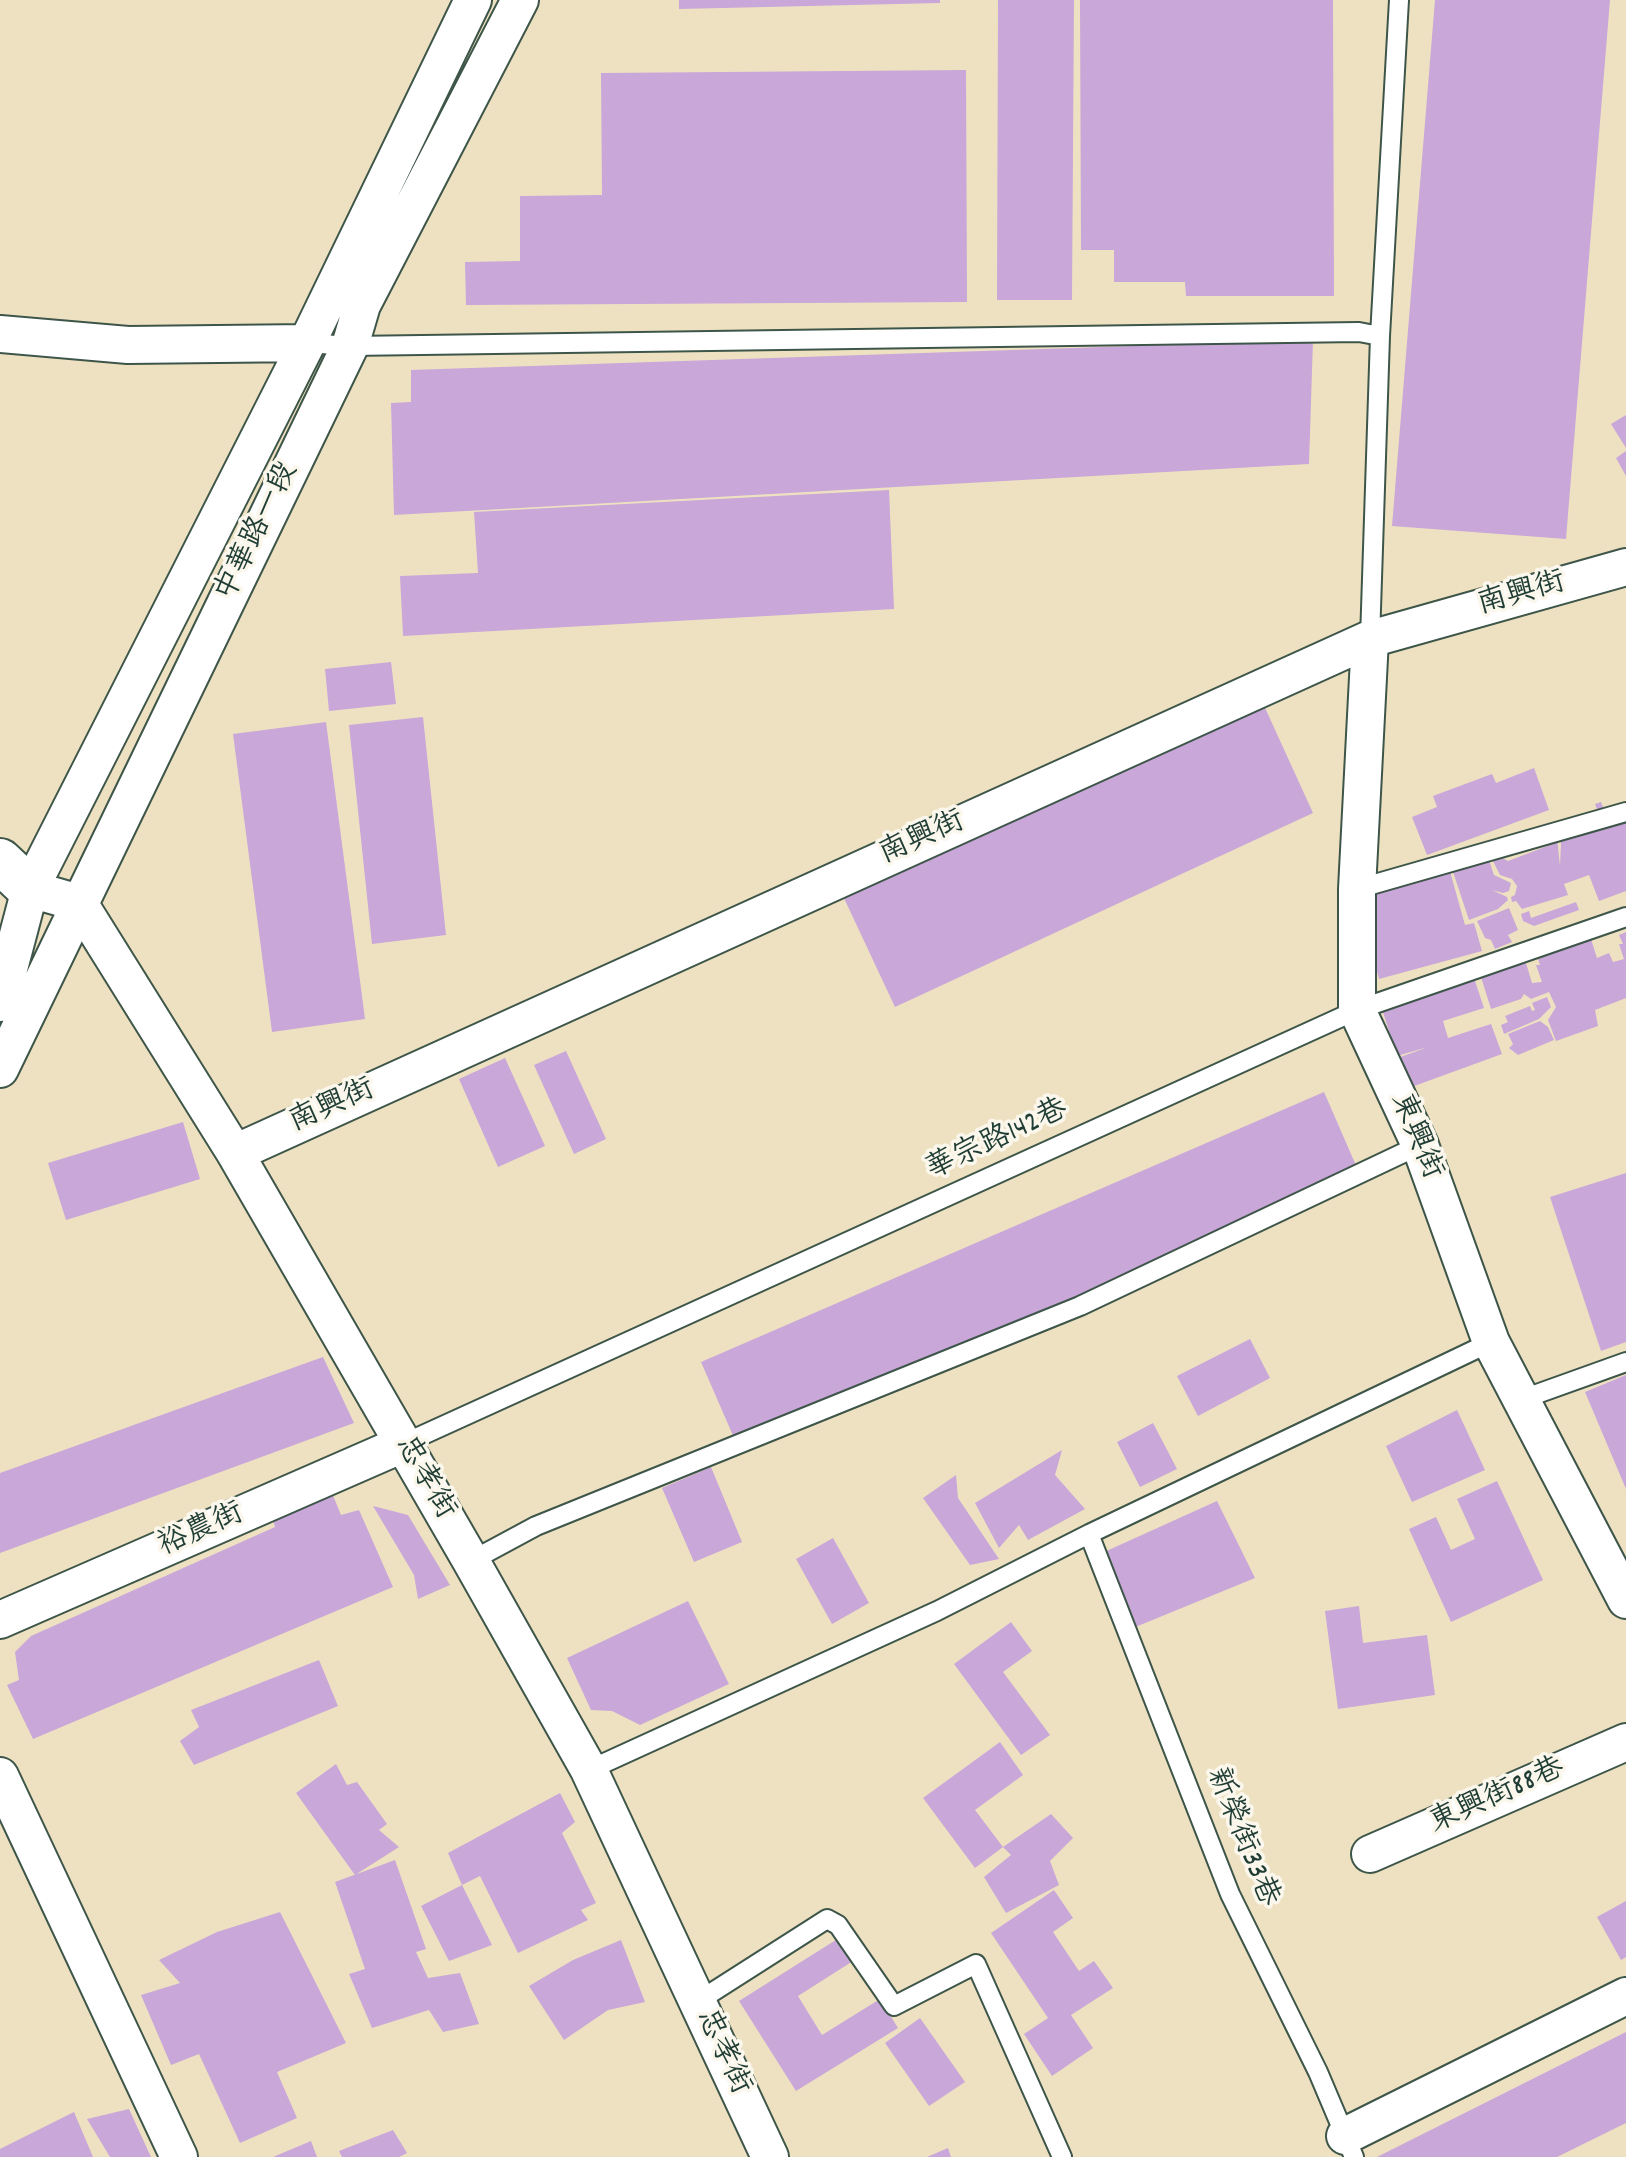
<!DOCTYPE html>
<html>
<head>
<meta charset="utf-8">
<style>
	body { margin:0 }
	canvas { display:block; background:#eee1c1 }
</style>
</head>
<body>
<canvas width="1626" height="2157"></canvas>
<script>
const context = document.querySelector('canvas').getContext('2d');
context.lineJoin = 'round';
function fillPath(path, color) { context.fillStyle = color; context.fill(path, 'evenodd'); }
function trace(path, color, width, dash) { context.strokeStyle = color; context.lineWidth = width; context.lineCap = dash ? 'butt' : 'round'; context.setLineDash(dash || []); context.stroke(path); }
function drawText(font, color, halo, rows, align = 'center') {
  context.font = font + ' Dekko,"LXGW WenKai TC",sans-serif'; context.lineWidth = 7; context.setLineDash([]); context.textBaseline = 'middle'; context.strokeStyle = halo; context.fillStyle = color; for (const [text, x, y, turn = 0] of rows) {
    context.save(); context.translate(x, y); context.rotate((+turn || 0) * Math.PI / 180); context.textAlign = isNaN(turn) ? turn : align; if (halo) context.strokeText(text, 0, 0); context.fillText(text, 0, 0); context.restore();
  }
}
fillPath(new Path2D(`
	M 679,0 L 940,0 L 940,3 L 679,9 Z
	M 998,0 L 1074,0 L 1072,300 L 997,300 Z
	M 1080,0 L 1333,0 L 1334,296 L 1186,296 L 1185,282 L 1114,282 L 1114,250 L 1081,250 Z
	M 1435,0 L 1610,0 L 1566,539 L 1392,526 Z
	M 966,70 L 967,302 L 466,305 L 465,262 L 520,261 L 520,196 L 602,195 L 601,73 Z
	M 1313,340 L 1309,464 L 394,515 L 391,403 L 411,402 L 411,370 Z
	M 1626,415 L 1626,448 L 1611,424 Z
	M 1626,451 L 1626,476 L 1616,458 Z
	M 889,490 L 894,609 L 403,636 L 400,576 L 478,573 L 474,512 Z
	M 391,662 L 396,704 L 329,711 L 325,669 Z
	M 1261,699 L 1313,813 L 895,1007 L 842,894 Z
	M 423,717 L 446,935 L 372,944 L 349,725 Z
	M 326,722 L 365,1019 L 272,1032 L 233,734 Z
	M 1534,768 L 1549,810 L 1427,855 L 1412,817 L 1437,807 L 1433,796 L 1492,774 L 1496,783 Z
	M 1601,802 L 1610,825 L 1626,818 L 1626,891 L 1599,901 L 1589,875 L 1564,884 L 1568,895 L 1522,909 L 1516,901 L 1512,902 L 1511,897 L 1515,895 L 1517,886 L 1512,879 L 1500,875 L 1493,861 L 1501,857 L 1508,861 L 1550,845 L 1557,837 L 1560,866 L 1561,843 L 1558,837 L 1599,814 L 1595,804 Z
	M 1488,857 L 1494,875 L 1511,883 L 1509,891 L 1503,893 L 1492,890 L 1507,897 L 1508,900 L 1498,909 L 1469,920 L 1452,869 Z
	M 1448,864 L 1465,925 L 1474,923 L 1482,951 L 1379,979 L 1355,891 Z
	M 1576,902 L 1579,910 L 1534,926 L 1523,921 L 1521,914 L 1529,911 L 1531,918 Z
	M 1509,908 L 1518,930 L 1508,935 L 1512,942 L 1495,949 L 1491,940 L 1485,938 L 1477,921 Z
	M 1626,932 L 1626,998 L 1595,1010 L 1598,1026 L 1556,1041 L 1548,1020 L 1556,1007 L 1549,992 L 1531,999 L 1524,994 L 1521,999 L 1491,1009 L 1481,977 L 1526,963 L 1532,983 L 1542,982 L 1536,965 L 1540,965 L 1538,959 L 1591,939 L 1597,958 L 1609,953 L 1613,962 L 1624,959 L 1619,944 L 1623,944 L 1619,935 Z
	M 1473,975 L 1484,1008 L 1443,1021 L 1448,1038 L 1491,1024 L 1502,1054 L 1406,1089 L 1395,1059 L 1428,1047 L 1397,1056 L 1381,1006 Z
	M 1547,997 L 1551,1007 L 1539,1019 L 1504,1034 L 1501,1025 L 1508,1022 L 1505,1016 L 1530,1006 L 1532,1011 L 1535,1010 L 1532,1003 Z
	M 1540,1021 L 1548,1027 L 1554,1040 L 1518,1055 L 1509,1048 L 1513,1044 L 1508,1034 Z
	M 566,1051 L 606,1139 L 574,1154 L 534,1065 Z
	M 505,1058 L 545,1146 L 498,1167 L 459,1079 Z
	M 1324,1092 L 1361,1177 L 738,1447 L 701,1362 Z
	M 183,1122 L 200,1179 L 66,1220 L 48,1163 Z
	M 1626,1173 L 1626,1342 L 1601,1351 L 1550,1197 Z
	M 1250,1339 L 1270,1378 L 1198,1416 L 1177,1376 Z
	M 323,1357 L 354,1423 L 0,1553 L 0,1473 Z
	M 1626,1375 L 1626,1489 L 1585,1392 Z
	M 1457,1410 L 1485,1470 L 1412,1502 L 1386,1446 Z
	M 1153,1423 L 1177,1469 L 1140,1487 L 1117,1442 Z
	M 1062,1450 L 1055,1475 L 1085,1509 L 1028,1540 L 1019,1525 L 999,1548 L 975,1503 Z
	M 711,1467 L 742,1542 L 694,1562 L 662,1488 Z
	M 956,1475 L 958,1498 L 999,1559 L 970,1565 L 923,1498 Z
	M 1497,1481 L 1543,1580 L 1451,1622 L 1409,1529 L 1436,1517 L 1451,1550 L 1475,1539 L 1457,1499 Z
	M 330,1488 L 341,1515 L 359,1510 L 393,1587 L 33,1739 L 7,1685 L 19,1680 L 15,1652 L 31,1636 L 275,1527 L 271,1513 Z
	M 1217,1501 L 1255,1578 L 1133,1628 L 1102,1553 Z
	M 373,1506 L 408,1515 L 450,1585 L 418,1599 L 414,1575 Z
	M 833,1538 L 869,1603 L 832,1624 L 796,1559 Z
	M 688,1601 L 729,1684 L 640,1725 L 612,1711 L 591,1710 L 567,1658 Z
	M 1359,1606 L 1363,1643 L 1427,1635 L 1435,1695 L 1338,1709 L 1325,1611 Z
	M 1011,1622 L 1032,1651 L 1003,1672 L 1050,1735 L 1021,1755 L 954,1664 Z
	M 319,1660 L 338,1706 L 194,1765 L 180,1741 L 199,1727 L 191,1710 Z
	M 1000,1742 L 1023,1775 L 975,1810 L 1003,1847 L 975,1868 L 923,1798 Z
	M 336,1764 L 347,1785 L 357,1782 L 387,1824 L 379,1830 L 399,1847 L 355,1875 L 296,1793 Z
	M 560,1793 L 575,1822 L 562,1833 L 596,1903 L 581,1910 L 588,1920 L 518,1953 L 480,1876 L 462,1885 L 492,1945 L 449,1961 L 421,1906 L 462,1885 L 448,1853 Z
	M 1051,1814 L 1073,1838 L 1050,1861 L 1059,1885 L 1006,1913 L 984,1877 L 1011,1855 L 1003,1847 Z
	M 395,1860 L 426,1949 L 416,1952 L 428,1978 L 460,1973 L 479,2024 L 443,2032 L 429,2010 L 372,2028 L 349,1974 L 365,1969 L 335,1882 Z
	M 1054,1890 L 1073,1918 L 1053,1932 L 1079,1971 L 1094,1961 L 1113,1988 L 1071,2015 L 1093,2048 L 1052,2076 L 1024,2034 L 1048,2018 L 991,1933 Z
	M 1626,1901 L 1626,1957 L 1621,1960 L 1597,1917 Z
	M 280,1912 L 346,2043 L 277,2072 L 297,2118 L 240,2143 L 199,2054 L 171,2065 L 141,1995 L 180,1983 L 159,1960 L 217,1932 Z
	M 839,1938 L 853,1961 L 798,1996 L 822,2035 L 880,1999 L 898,2028 L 796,2091 L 739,2001 Z
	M 621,1940 L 645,2002 L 608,2010 L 564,2040 L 529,1986 L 573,1960 Z
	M 920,2018 L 965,2082 L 929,2106 L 885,2043 Z
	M 1626,2032 L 1626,2123 L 1557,2157 L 1377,2157 Z
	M 129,2109 L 151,2157 L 110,2157 L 87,2119 Z
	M 74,2112 L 93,2157 L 0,2157 L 0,2149 Z
	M 393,2130 L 407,2153 L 399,2157 L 342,2157 L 339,2151 Z
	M 311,2141 L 317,2157 L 273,2157 Z
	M 948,2148 L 951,2157 L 927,2157 Z`), '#c9a7d9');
const lane = new Path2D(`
	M 307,343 L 350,346 L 1359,332 L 1380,336
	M 1370,639 L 1380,336 L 1399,0
	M 1357,889 L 1626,812
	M 1520,1400 L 1626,1362
	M 403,1444 L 1357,1010 L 1626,917
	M 1089,1534 L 1230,1894 L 1318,2072 L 1354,2157
	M 471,1561 L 536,1526 L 1080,1306 L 1420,1145
	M 589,1770 L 937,1611 L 1089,1534 L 1491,1342
	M 697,2002 L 827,1919 L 838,1925 L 894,2006 L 976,1964 L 1062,2157`);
const street = new Path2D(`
	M 0,334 L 128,345 L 307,343
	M 1370,639 L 1357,889 L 1357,1010 L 1420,1145 L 1491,1342 L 1626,1600
	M 30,889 L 79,903 L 235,1153 L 471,1561 L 589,1770 L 770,2157
	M 0,1003 L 30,889 L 307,343 L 473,0
	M 0,1069 L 350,346 L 362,305 L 520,0
	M 235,1153 L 1370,639 L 1626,567
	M 0,1620 L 403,1444
	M 0,1776 L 179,2157
	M 1370,1854 L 1626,1742
	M 1345,2136 L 1626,1996`);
const secondary = new Path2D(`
	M 0,861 L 30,889`);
trace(lane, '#3e5649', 22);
trace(street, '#3e5649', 40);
trace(secondary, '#3e5649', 48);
trace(lane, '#fff', 18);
trace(street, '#fff', 36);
trace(secondary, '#fff', 44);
drawText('30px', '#1f3d34', '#fbf7ec', [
	["中華路一段",259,533,-64],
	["南興街",1522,596,-16],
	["南興街",923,840,-24],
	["南興街",333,1108,-24],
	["東興街",1414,1137,67],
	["華宗路142巷",998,1142,-25],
	["忠孝街",423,1479,60],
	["裕農街",202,1532,-24],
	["東興街88巷",1498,1798,-24],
	["新榮街33巷",1240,1838,68],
	["忠孝街",721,2053,65]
]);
</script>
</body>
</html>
